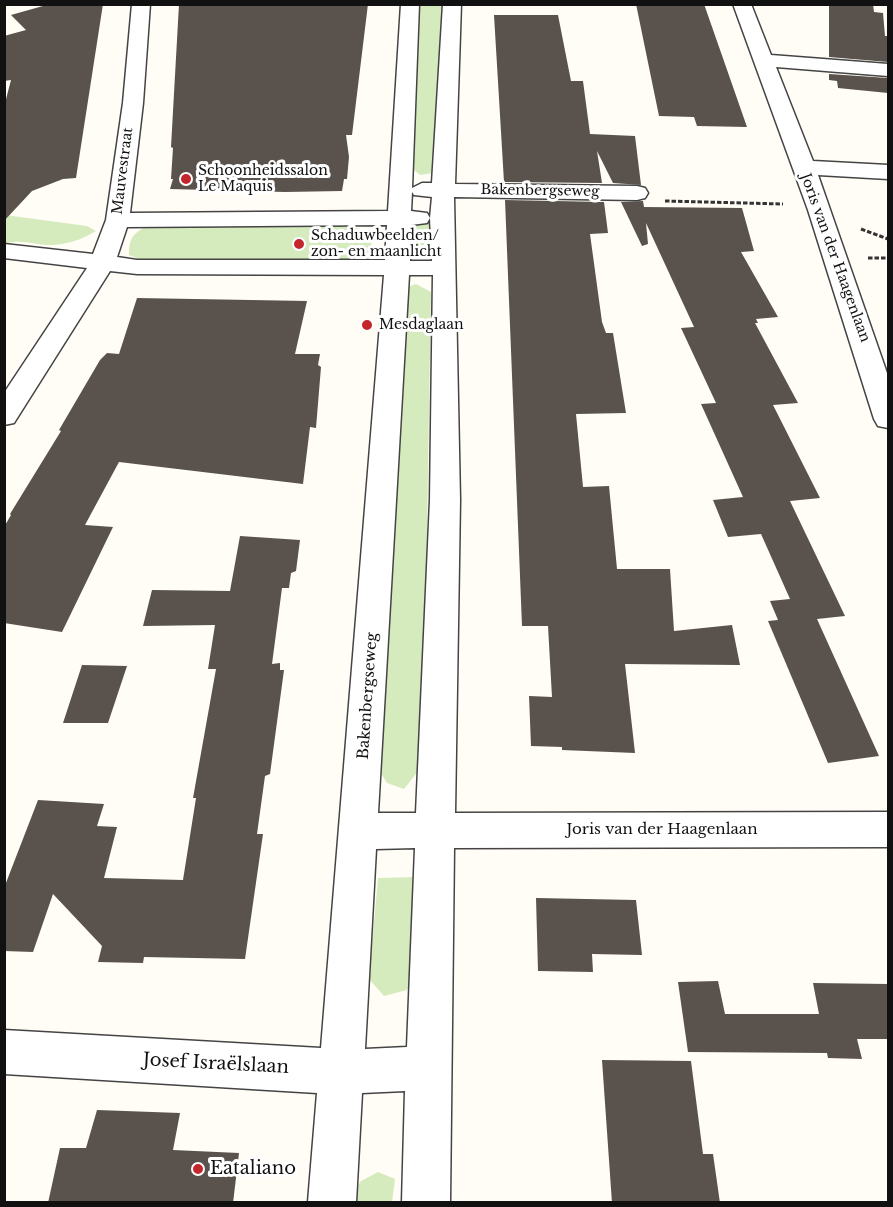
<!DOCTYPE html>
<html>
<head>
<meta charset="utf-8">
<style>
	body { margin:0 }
	#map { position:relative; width:893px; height:1207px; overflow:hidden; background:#fffdf5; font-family:"Libre Baskerville",serif }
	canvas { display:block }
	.frame { position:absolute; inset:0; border:6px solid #111; pointer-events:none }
</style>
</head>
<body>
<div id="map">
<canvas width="893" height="1207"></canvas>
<div class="frame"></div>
</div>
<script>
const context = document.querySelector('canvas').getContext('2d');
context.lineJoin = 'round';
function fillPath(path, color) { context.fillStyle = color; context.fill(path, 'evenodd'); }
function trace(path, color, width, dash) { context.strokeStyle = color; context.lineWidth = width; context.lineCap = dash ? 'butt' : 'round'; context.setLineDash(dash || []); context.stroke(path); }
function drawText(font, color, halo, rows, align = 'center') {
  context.font = font + ' "Libre Baskerville",serif'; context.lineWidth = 6; context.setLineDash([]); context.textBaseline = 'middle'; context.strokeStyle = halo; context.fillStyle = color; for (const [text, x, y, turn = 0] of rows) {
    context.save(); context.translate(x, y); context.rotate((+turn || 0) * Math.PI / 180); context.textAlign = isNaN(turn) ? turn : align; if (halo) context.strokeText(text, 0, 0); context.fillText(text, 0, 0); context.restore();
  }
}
fillPath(new Path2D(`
	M 417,5 L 444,5 L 433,173 L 420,175 L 409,166 Z
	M 5,215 L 87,226 L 96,231 C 81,240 64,246 46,245 C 32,244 19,239 5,244 Z
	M 418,221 L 431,222 L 438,228 L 421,249 L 405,258 L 411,223 Z
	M 148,226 L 351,226 L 372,234 L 371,250 L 359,260 L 141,260 L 129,255 C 129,238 133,233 148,226 Z
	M 416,284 L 431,292 L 423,765 L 404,789 L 387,783 L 374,762 L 404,288 Z
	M 417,877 L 417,971 L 407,990 L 384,996 L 369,979 L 378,878 Z
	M 378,1172 L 395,1179 L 392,1202 L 347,1202 L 361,1181 Z`), '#d5ebbd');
fillPath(new Path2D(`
	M 50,4 L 103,4 L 76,178 L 63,179 L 32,191 L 4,221 L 4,107 L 11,80 L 4,81 L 4,36 L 26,30 L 11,15 Z
	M 179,4 L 368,4 L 352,135 L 346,135 L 349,157 L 347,179 L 344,179 L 342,191 L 285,192 L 170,189 L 173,179 L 171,179 L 173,148 L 171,147 Z
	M 636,4 L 704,4 L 747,127 L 697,126 L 694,117 L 659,116 Z
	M 829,4 L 873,4 L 874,12 L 883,13 L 885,36 L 888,36 L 888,62 L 829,57 Z
	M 494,15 L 558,15 L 571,81 L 583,81 L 590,134 L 635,136 L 641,185 L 613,183 L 597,151 L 602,183 L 504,182 Z
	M 829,74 L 888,78 L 888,93 L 838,88 L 837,81 L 829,80 Z
	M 505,200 L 604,202 L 608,233 L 590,234 L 602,322 L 606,333 L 613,333 L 626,413 L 576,414 L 583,487 L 609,486 L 617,569 L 670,569 L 674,631 L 732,625 L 740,665 L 625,664 L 635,753 L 562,750 L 562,747 L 531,746 L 529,696 L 552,697 L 548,626 L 522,626 Z
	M 643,201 L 644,207 L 742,208 L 754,251 L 741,252 L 778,317 L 756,319 L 758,323 L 755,323 L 798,403 L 773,405 L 820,498 L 790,501 L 845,616 L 817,619 L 879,756 L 828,763 L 768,621 L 778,620 L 770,601 L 790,599 L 761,534 L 728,537 L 713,500 L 743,497 L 701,404 L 716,403 L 681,328 L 694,327 L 646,223 L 648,244 L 642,246 L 621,202 Z
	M 137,298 L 307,301 L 295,354 L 320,354 L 318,365 L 321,367 L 316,428 L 310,427 L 303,484 L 119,462 L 85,525 L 113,527 L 62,632 L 4,623 L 4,527 L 11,515 L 10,514 L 61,431 L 59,430 L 100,360 L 107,353 L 119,354 Z
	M 240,536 L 300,540 L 296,571 L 291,573 L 289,588 L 282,588 L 272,664 L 280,663 L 280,670 L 284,670 L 270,774 L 265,776 L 257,834 L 263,834 L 245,959 L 144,957 L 143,963 L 98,962 L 102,946 L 53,894 L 33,952 L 4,951 L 4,888 L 38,800 L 104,804 L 97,826 L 117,827 L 104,878 L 183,880 L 196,798 L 193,798 L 216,669 L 208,669 L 215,625 L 143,626 L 152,590 L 230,591 Z
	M 82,665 L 127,666 L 108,723 L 63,723 Z
	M 536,898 L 636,900 L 642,955 L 592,954 L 593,972 L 538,971 Z
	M 718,981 L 725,1014 L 819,1014 L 813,983 L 888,984 L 888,1039 L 857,1039 L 862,1059 L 828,1058 L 827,1053 L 688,1052 L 678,982 Z
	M 602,1060 L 691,1061 L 703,1154 L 713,1154 L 720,1203 L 612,1203 Z
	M 97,1110 L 180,1113 L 173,1150 L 239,1153 L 233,1203 L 48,1203 L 60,1148 L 86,1148 Z`), '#5a524d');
const minor = new Path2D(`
	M 132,4 L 150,4 L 143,103 L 130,213 L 388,211 L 401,4 L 419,4 L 412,188 L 422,183 L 432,183 L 443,4 L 461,4 L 455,184 L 637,186 L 645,188 L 648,193 L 645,198 L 637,200 L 454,197 L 460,500 L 455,813 L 888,812 L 888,847 L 454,848 L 450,1202 L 402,1202 L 405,1091 L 362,1093 L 356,1202 L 308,1202 L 317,1093 L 4,1074 L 4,1030 L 321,1048 L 384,275 L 137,274 L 110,271 L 14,423 L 4,425 L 4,393 L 87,268 L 4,258 L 4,244 L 93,254 L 106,220 L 123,103 ZM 412,192 L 414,195 L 432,197 L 430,218 L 427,213 L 411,211 ZM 430,218 L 432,261 L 410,261 L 411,225 L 427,223 ZM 387,225 L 385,260 L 137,260 L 117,257 L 127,227 ZM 409,275 L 433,275 L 430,500 L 416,813 L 378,813 ZM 415,848 L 407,1047 L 365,1049 L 376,849 Z
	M 733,4 L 751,4 L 771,55 L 888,64 L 888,76 L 776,67 L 813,161 L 888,165 L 888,179 L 818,175 L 888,376 L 888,428 L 878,426 L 874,419 L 808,210 Z`);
trace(minor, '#444', 3);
trace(new Path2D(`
	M 665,201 L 783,204
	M 861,229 L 888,239
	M 868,258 L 888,258`), '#333', 3, [4.5, 2]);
fillPath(minor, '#fff');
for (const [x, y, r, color] of [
	[186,179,6,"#c4262e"],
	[299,244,6,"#c4262e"],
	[367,325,6,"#c4262e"],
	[198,1169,6,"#c4262e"]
]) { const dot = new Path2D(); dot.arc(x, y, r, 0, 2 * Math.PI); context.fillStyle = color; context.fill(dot); trace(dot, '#fff', 2); }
drawText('14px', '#111', '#fff', [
	["Mauvestraat",123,171,-83],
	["Bakenbergseweg",540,191,1],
	["Joris van der Haagenlaan",835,258,70]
]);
drawText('14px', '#111', '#fff', [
	["Schoonheidssalon",198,171],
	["Le Maquis",198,187],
	["Schaduwbeelden/",311,236],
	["zon- en maanlicht",311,252],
	["Mesdaglaan",379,325]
], 'left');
drawText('15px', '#111', '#fff', [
	["Bakenbergseweg",368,696,-86],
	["Joris van der Haagenlaan",662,830]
]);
drawText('18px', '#111', '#fff', [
	["Josef Israëlslaan",216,1064,3]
]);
drawText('18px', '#111', '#fff', [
	["Eataliano",210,1169]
], 'left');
</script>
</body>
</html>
